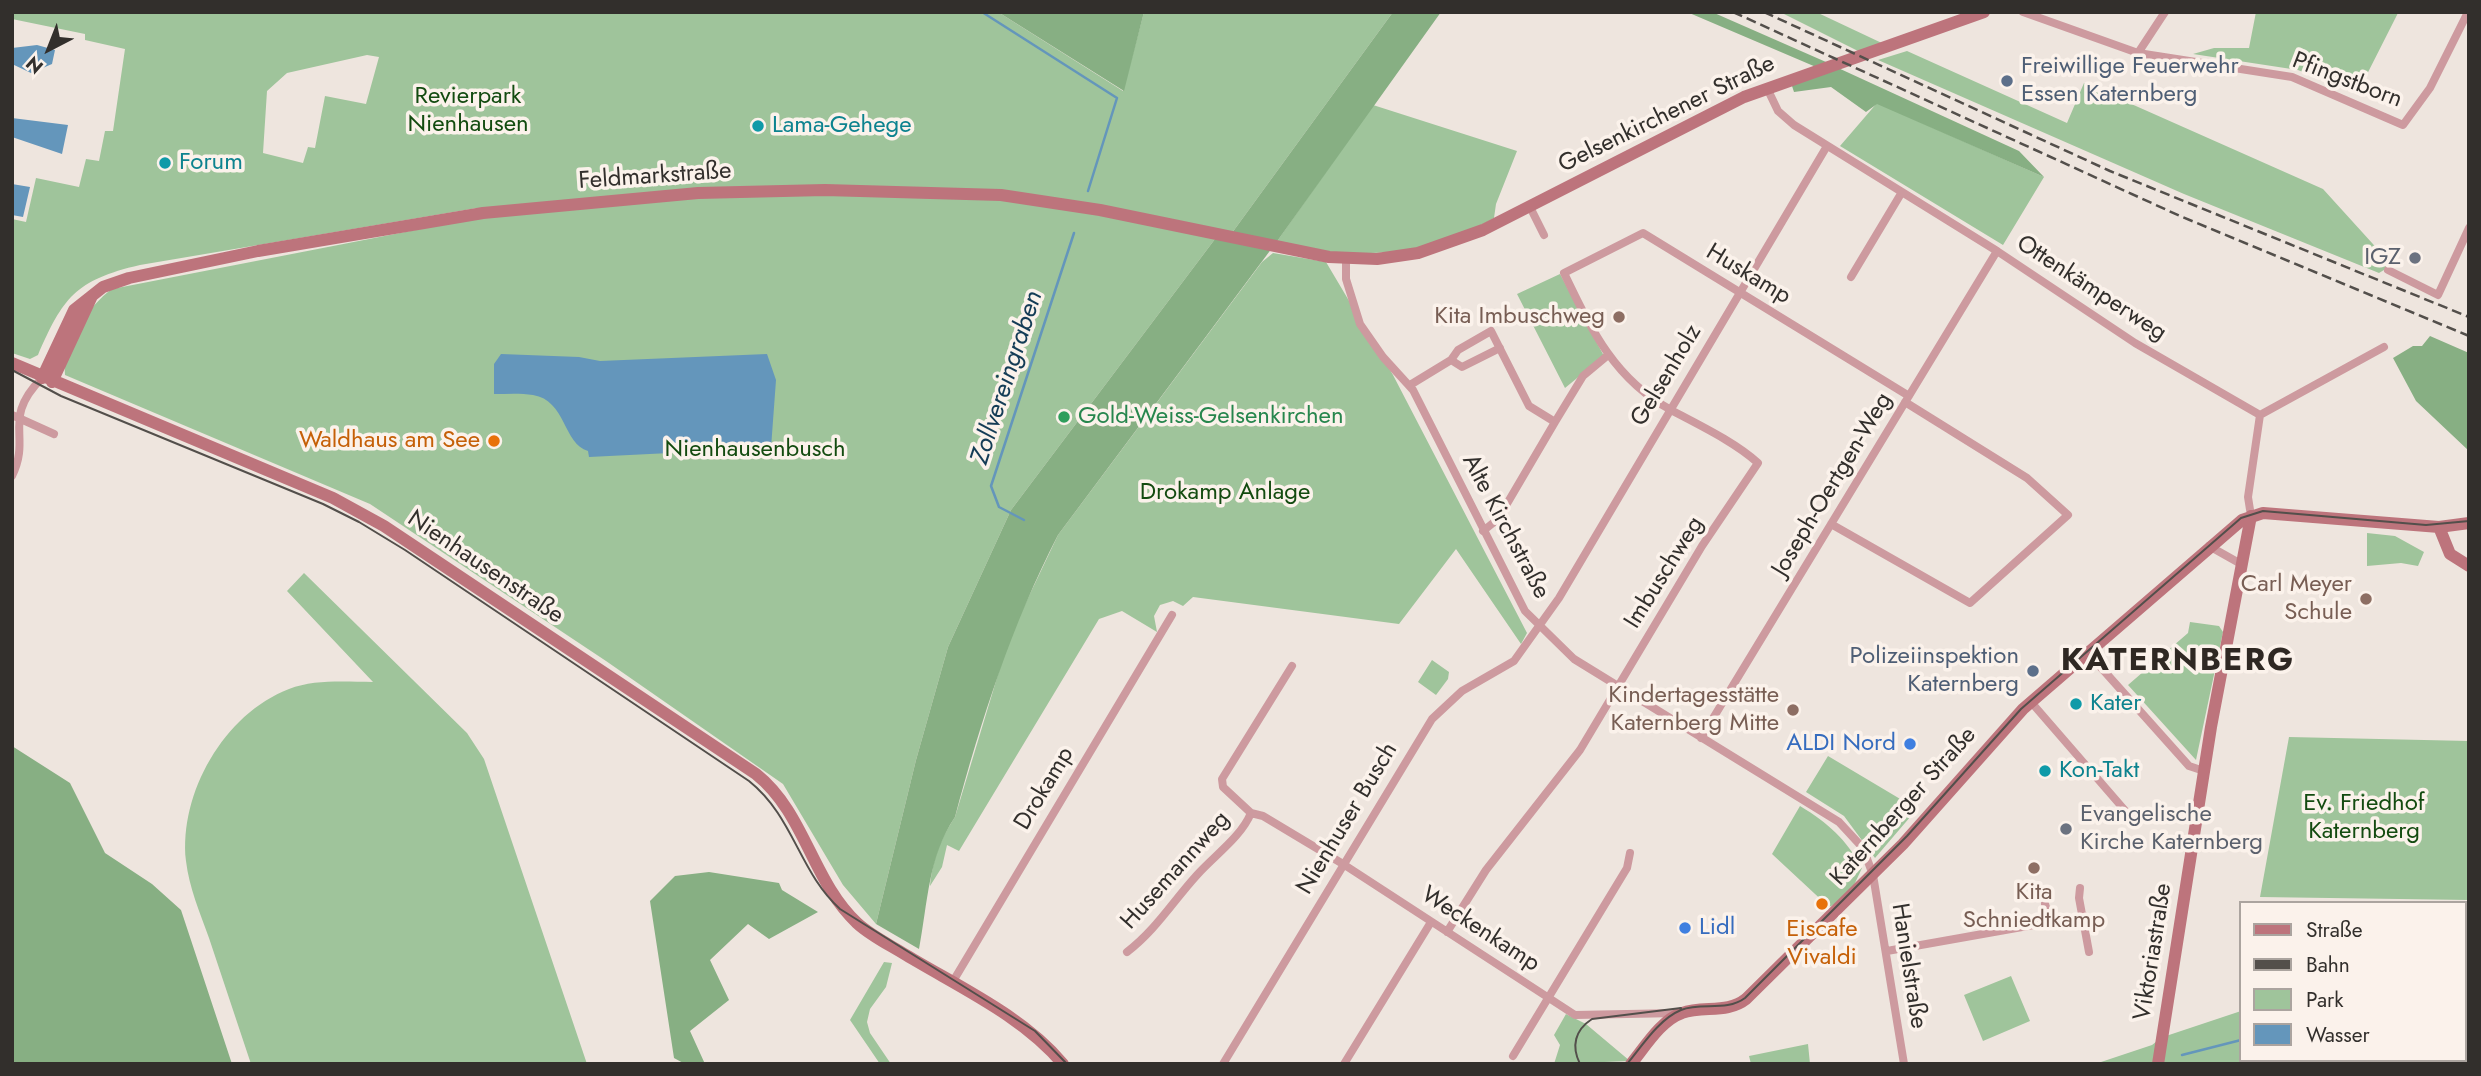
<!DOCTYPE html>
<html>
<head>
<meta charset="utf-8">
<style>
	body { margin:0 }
	#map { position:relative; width:2481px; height:1076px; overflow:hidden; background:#eee5de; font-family:Jost,sans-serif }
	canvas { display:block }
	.frame { position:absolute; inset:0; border:14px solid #322f2c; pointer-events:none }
	.legend { position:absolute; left:2239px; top:901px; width:228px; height:161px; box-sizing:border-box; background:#fbf2eb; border:2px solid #aba49f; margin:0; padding:9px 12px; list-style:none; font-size:21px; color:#322f2c }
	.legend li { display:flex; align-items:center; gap:14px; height:35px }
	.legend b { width:35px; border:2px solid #aba49f }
	.north { position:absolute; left:14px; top:14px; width:70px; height:70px; -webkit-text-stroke:5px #fbf2eb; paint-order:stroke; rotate:222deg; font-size:19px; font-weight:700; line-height:28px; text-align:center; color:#322f2c }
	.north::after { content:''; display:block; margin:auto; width:24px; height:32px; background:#322f2c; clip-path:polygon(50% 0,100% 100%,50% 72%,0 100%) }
</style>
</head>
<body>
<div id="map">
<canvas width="2481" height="1076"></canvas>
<div class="frame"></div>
<ul class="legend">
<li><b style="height:9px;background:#bd747c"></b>Straße</li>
<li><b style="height:9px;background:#534f4b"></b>Bahn</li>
<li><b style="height:19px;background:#9fc49b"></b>Park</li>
<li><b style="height:19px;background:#6496bb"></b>Wasser</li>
</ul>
<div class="north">N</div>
</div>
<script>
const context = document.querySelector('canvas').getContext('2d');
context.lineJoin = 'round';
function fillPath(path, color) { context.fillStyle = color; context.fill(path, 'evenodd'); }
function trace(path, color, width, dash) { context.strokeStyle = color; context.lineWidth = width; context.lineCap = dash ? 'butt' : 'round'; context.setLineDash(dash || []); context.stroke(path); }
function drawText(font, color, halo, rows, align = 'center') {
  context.font = font + ' Jost,sans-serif'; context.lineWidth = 7; context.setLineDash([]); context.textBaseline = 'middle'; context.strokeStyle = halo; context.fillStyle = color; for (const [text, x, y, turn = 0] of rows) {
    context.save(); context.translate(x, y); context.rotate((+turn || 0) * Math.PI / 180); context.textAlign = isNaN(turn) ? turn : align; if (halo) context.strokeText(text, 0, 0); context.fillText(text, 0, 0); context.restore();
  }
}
fillPath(new Path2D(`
	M 12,12 L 998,12 L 1123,91 L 1144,12 L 1393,12 L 1229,237 L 1218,235 L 1011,510 L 948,647 L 916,760 L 876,924 L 843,885 L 783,784 L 606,661 L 370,504 L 65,375 C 62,346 89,305 112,289 L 477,218 L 477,208 L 140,265 C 75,280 63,298 38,355 L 30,359 L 12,353 L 12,219 L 26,222 L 36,178 L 79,187 L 86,159 L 99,161 L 105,131 L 113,131 L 125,49 L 85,40 L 85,34 L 12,19 ZM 367,55 L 379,57 L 366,104 L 325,96 L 315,148 L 308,147 L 303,163 L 263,153 L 267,91 L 287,73 Z
	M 1780,12 L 1816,12 L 1886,45 L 1860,52 Z
	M 2256,12 L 2397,12 L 2398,13 L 2357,94 L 2298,70 L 2193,54 L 2214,48 L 2249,48 Z
	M 1907,51 L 2067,123 L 2084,83 L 2323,189 L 2392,265 L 2379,273 L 2184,194 L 1878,60 Z
	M 1877,103 L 2044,177 L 2003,245 L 1840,146 Z
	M 1373,105 L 1517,151 L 1496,204 L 1494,218 C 1415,263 1359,255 1273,247 Z
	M 1273,253 L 1326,262 L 1393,375 L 1527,633 L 1521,644 L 1456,549 L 1399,624 L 1193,597 L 1183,606 L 1173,601 L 1160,605 L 1154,616 L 1157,632 L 1122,611 L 1099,619 L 959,851 L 947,845 L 942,867 L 930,886 C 933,858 940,840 955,817 L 1009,638 L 1058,535 L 1262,262 Z
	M 1560,274 L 1604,356 L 1565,388 L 1517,294 Z
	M 2367,533 L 2395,536 L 2424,552 L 2418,566 L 2401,563 L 2367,566 Z
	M 304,573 L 467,733 L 484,759 L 587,1064 L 251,1064 C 237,1022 223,980 209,938 C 200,913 189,887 186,861 C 179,793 224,714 289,689 C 315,679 346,682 373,682 L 287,591 Z
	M 2190,622 L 2219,626 L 2223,632 L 2196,760 L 2128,685 L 2188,633 Z
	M 1432,660 L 1449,672 L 1448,679 L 1436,695 L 1418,682 Z
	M 2289,737 L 2469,741 L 2469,900 L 2260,897 Z
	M 1828,756 L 1917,809 L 1875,858 L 1844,816 L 1806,792 Z
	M 1800,806 C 1828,823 1846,839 1862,868 L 1848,898 L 1829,907 L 1772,854 Z
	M 2469,930 L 2469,1028 L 2465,1028 L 2465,932 Z
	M 884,962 L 892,963 L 886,987 L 870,1009 L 867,1022 L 870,1033 L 891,1064 L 880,1064 L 850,1020 Z
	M 2011,976 L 2030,1021 L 1983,1041 L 1964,995 Z
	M 2241,1011 L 2241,1060 L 2254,1060 L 2246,1064 L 2159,1064 L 2163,1037 Z
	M 1566,1014 L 1586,1024 L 1630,1061 L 1554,1064 L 1560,1045 L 1554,1035 Z
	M 2161,1038 L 2157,1064 L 2095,1064 L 2152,1045 Z
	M 1808,1044 L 1810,1064 L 1751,1064 L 1749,1056 Z`), '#9fc49b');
fillPath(new Path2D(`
	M 998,12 L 1144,12 L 1124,91 Z
	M 1393,12 L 1441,12 L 1273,247 L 1229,237 Z
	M 1687,12 L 1712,12 L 1826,62 L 1816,67 Z
	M 1836,67 L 2019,151 L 2044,177 L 1877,104 L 1866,112 L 1831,87 L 1794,92 L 1790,80 Z
	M 1218,235 L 1272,248 L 1058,535 C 1012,624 981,720 955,817 C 928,857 928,902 919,949 L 876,924 L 916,760 L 948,647 L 1011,510 Z
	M 2430,336 L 2469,353 L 2469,451 L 2416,401 L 2393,358 L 2413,346 L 2422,346 Z
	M 12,746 L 70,783 L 105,853 L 152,884 L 181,910 L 232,1064 L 12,1064 Z
	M 709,872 L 779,883 L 782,890 L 818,912 L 769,939 L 748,924 L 710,960 L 729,1000 L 690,1031 L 705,1064 L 685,1064 L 674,1058 L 650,901 L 675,876 Z`), '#87af83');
fillPath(new Path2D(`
	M 37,45 L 55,50 L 52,64 L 31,73 L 12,64 L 12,48 Z
	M 12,118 L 68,125 L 62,154 L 12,137 Z
	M 12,184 L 30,187 L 23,217 L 12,215 Z
	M 501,354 L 579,357 L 600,361 L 767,354 L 776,380 L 771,448 L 589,457 L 588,451 C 563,444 566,400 533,395 C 521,393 507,394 494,394 L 494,364 Z`), '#6496bb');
trace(new Path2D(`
	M 982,12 L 1117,98 L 1088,191
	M 1024,520 L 999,507 L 991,486 L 1074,233
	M 2465,960 L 2469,959
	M 2182,1055 L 2241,1040`), '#6496bb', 2.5);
trace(new Path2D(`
	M 2023,12 L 2138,53 L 2292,77 L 2403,125 L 2430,88 L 2468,12
	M 2138,53 L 2165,12
	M 1767,88 L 1778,111 L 1794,125 L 1997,251 L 2135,343 L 2260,415
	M 1529,205 L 1544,235
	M 1346,259 L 1346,279 L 1360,324 L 1383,357 L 1413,390 L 1525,611 L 1574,659 L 1839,822 L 1863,848 L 1873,875 L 1904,1064
	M 2388,270 L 2438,295 L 2469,228
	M 1851,277 L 1902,192
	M 1451,360 L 1462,367 L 1500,348
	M 1410,385 L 1451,360 L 1458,350 L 1491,331 L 1529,406 L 1555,422 L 1498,519 L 1483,531
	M 12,415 L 54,434
	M 2260,415 L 2384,347
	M 1555,422 L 1583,376 L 1607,356
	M 12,476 C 32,436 1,419 42,378
	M 2251,516 L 2248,497 L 2260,415
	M 1831,524 L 1970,603 L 2068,515 L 2027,478 L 1905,402
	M 2209,546 L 2241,564
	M 2088,653 L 2189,766 L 2204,771
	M 1292,666 L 1222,779 L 1223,787 L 1251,813 L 1263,816 L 1343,864 L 1575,1015 L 1679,1013
	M 2031,702 L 2135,822
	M 1701,738 L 1997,251
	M 2080,888 L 2079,898 L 2089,952
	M 2045,904 L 2050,921
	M 1447,932 L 1486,870 L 1580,750 L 1702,546 L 1758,463 C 1735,442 1699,425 1671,410 C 1614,379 1591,329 1564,273 L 1643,233 L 1909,396
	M 1887,951 L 2084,916
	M 1127,952 C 1155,931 1174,900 1197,875 C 1215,855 1241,837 1251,813
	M 952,983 L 1172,615
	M 2465,1039 L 2469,1040
	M 1513,1056 L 1627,868 L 1630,853
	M 2334,1060 L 2336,1064
	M 1223,1064 L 1432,719 L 1462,691 L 1514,661 L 1559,598 L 1827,146
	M 1344,1064 L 1431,922
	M 2256,1064 L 2266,1060
	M 2403,1064 L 2404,1060`), '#cd9a9f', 8);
trace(new Path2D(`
	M 12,363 L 333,498 L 384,526 L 756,774 C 805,813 812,881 857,923 C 871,936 890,945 906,955 C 959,987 1023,1016 1063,1064
	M 42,378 L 74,310 L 103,287 L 129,278 L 258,251 L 483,213 L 698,193 L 825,190 L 1001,195 L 1100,210 L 1329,257 L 1377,259 L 1418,253 L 1483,230 L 1744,97 L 1984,12
	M 52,382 L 92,296
	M 2439,527 L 2450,554 L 2469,566
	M 1631,1064 C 1645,1047 1661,1020 1682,1013 C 1703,1005 1727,1014 1746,999 L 1903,844 L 2023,709 L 2242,520 L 2263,513 L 2439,527 L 2469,523
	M 2158,1064 L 2211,727 L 2251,516`), '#bd747c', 12);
trace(new Path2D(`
	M 12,370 L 61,396 L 323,504 L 359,522 L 405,550 L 749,781 C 794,817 799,872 840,909 L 1035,1031 L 1067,1064
	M 1580,1064 C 1571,1046 1575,1030 1592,1019 L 1681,1008
	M 1627,1064 C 1642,1046 1659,1019 1681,1010 C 1702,1002 1726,1012 1745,998 L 1907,836 L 2021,709 L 2241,518 L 2263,511 L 2426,525 L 2469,521`), '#534f4b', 2);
trace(new Path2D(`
	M 1733,12 L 2180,216 L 2469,336
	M 1764,12 L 2110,171 L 2469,317`), '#534f4b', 2.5, [10, 5]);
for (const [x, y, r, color] of [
	[2007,81,7,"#5c6f8a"],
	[758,126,7,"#0f9aa8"],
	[165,163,7,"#0f9aa8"],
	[2415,258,7,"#6b7280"],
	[1619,317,7,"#8d6e63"],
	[1064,417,7,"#2e9e5b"],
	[494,441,7,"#e8710a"],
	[2366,599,7,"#8d6e63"],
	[2033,671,7,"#5c6f8a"],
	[2076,704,7,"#0f9aa8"],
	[1793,710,7,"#8d6e63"],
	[1910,744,7,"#3f7fe0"],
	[2045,771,7,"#0f9aa8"],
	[2066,829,7,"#6b7280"],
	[2034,868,7,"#8d6e63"],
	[1822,904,7,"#e8710a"],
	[1685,928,7,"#3f7fe0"]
]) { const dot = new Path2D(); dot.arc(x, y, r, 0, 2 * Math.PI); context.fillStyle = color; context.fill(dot); trace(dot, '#fbf2eb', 2.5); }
drawText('24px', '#4e5e75', '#fbf2eb', [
	["Freiwillige Feuerwehr",2021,67],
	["Essen Katernberg",2021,95],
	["Polizeiinspektion",2019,657,"right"],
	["Katernberg",2019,685,"right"]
], 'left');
drawText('24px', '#322f2c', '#fbf2eb', [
	["Pfingstborn",2347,81,21],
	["Gelsenkirchener Straße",1667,115,-26],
	["Feldmarkstraße",655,177,-4],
	["Huskamp",1748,275,31],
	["Ottenkämperweg",2091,289,33],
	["Gelsenholz",1667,376,-59],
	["Joseph-Oertgen-Weg",1833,485,-59],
	["Alte Kirchstraße",1505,527,62],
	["Nienhausenstraße",485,568,34],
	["Imbuschweg",1665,573,-58],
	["Drokamp",1045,789,-59],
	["Katernberger Straße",1904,807,-48],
	["Nienhuser Busch",1348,819,-59],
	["Husemannweg",1176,871,-48],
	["Weckenkamp",1480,930,33],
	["Viktoriastraße",2154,952,-81],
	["Hanielstraße",1908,966,81]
]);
drawText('24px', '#134b10', '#fbf2eb', [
	["Revierpark",468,97],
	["Nienhausen",468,125],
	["Nienhausenbusch",755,450],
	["Drokamp Anlage",1225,493],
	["Ev. Friedhof",2364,804],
	["Katernberg",2364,832]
]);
drawText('24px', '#0d838f', '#fbf2eb', [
	["Lama-Gehege",772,126],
	["Forum",179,163],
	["Kater",2090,704],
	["Kon-Takt",2059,771]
], 'left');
drawText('24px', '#5b616d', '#fbf2eb', [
	["IGZ",2401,258],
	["Evangelische",2080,815,"left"],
	["Kirche Katernberg",2080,843,"left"]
], 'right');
drawText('24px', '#785e54', '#fbf2eb', [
	["Kita Imbuschweg",1605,317],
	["Carl Meyer",2352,585],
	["Schule",2352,613],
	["Kindertagesstätte",1779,696],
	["Katernberg Mitte",1779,724],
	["Kita",2034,893,"center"],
	["Schniedtkamp",2034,921,"center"]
], 'right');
drawText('24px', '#27864d', '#fbf2eb', [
	["Gold-Weiss-Gelsenkirchen",1078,417]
], 'left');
drawText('24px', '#c56008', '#fbf2eb', [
	["Waldhaus am See",480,441],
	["Eiscafe",1822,930,"center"],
	["Vivaldi",1822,958,"center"]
], 'right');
drawText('24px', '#366cbe', '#fbf2eb', [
	["ALDI Nord",1896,744],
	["Lidl",1699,928,"left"]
], 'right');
drawText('italic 26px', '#143c56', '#fbf2eb', [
	["Zollvereingraben",1008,378,-72]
]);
context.letterSpacing = '2px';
drawText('bold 32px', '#2f2823', '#fbf2eb', [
	["KATERNBERG",2178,662]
]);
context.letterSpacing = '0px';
</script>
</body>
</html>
